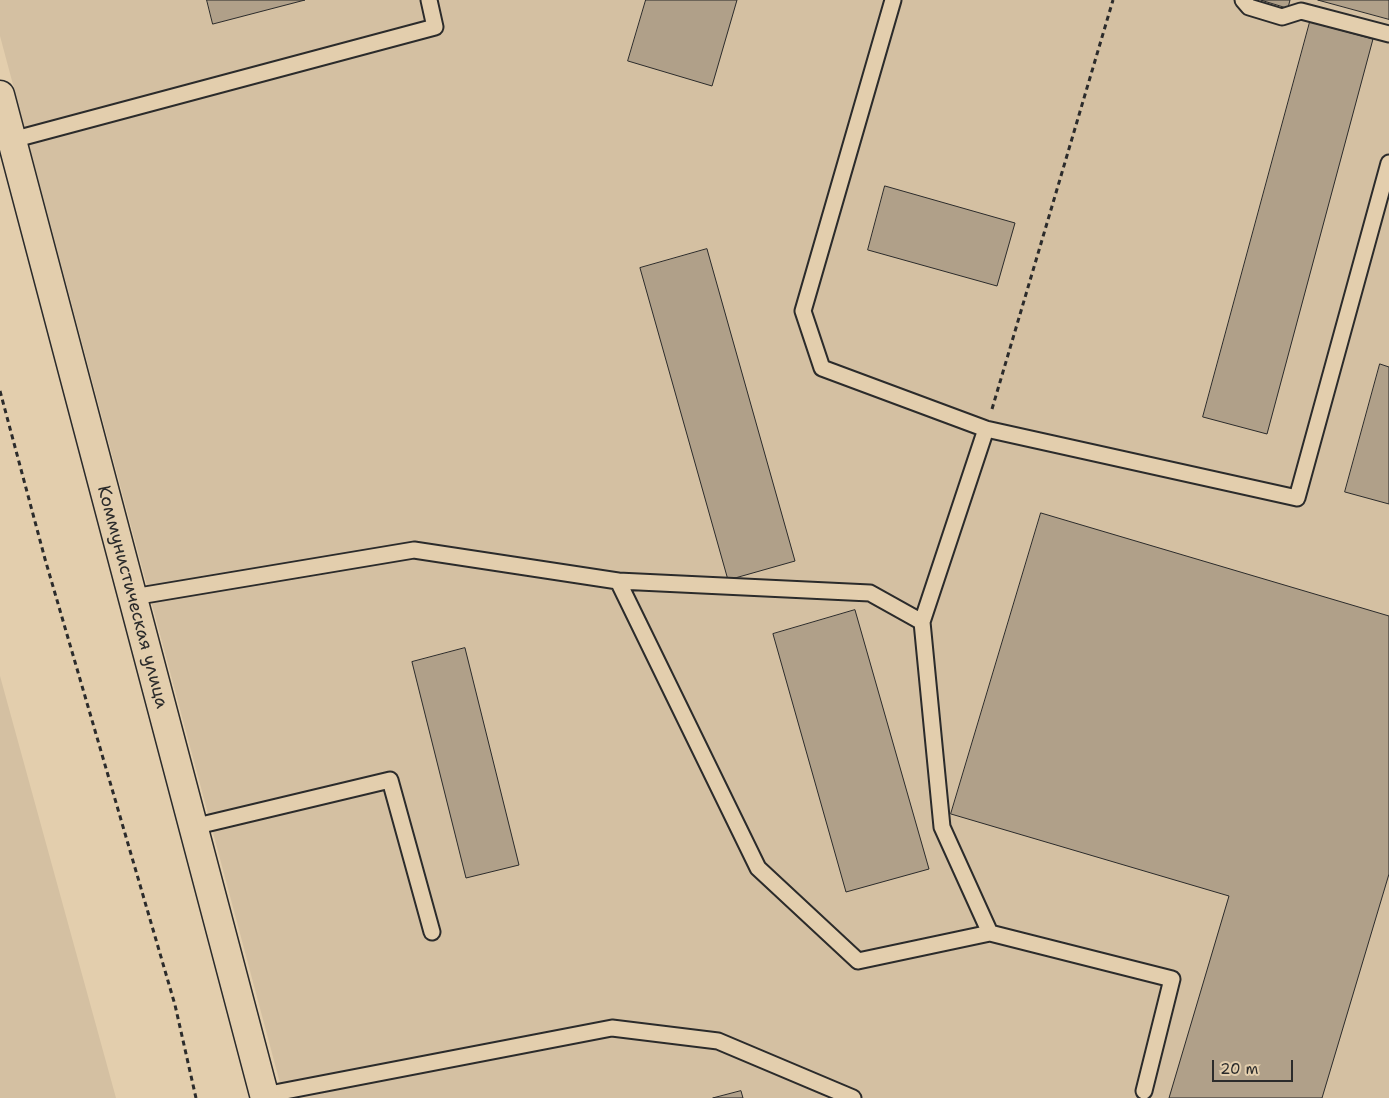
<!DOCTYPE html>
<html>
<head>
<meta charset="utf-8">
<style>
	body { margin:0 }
	#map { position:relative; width:1389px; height:1098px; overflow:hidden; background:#e3cead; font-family:"Shantell Sans",sans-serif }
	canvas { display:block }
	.scale { position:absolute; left:1212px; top:1060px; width:81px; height:22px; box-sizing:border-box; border:2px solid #2b2b2b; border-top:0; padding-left:6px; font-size:15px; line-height:18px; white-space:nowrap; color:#2b2b2b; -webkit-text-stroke:4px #e3cead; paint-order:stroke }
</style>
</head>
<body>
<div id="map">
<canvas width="1389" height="1098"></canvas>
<div class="scale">20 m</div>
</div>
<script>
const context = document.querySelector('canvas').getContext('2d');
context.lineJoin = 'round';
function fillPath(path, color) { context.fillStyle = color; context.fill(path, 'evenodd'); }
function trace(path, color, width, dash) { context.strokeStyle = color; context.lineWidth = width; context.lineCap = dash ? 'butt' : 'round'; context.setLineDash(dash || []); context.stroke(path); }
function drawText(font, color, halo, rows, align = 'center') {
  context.font = font + ' "Shantell Sans",sans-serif'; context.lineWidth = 4.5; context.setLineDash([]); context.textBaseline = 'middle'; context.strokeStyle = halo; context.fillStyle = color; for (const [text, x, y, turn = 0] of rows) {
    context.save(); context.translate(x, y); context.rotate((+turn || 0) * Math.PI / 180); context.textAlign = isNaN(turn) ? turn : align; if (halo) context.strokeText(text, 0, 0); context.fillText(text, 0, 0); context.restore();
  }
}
fillPath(new Path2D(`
	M 0,0 L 1389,0 L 1389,1098 L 284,1098 L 0,36 Z
	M 0,676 L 116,1098 L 0,1098 Z`), '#d4c0a2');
const building = new Path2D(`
	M 207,0 L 305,0 L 213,24 Z
	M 646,0 L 737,0 L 712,86 L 628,61 Z
	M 1261,0 L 1290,0 L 1288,8 Z
	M 1318,0 L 1389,0 L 1389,19 Z
	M 1310,22 L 1373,39 L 1267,434 L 1203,417 Z
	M 885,186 L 1015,223 L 997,286 L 868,250 Z
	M 707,249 L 795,561 L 728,580 L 640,268 Z
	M 1380,364 L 1389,367 L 1389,504 L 1345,492 Z
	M 1041,513 L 1389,616 L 1389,874 L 1322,1098 L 1169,1098 L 1229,896 L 951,814 Z
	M 855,610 L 929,869 L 846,892 L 773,634 Z
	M 465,648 L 519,865 L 466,878 L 412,662 Z
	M 741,1091 L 743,1098 L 713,1098 Z`);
fillPath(building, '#b0a089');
trace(building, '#2b2b2b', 1);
const service = new Path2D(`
	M 893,0 L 803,311 L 822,368 L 986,429 L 1297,498 L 1389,163
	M 1243,0 L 1249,7 L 1282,17 L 1301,11 L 1389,34
	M 12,140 L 435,27 L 429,0
	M 133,597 L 414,550 L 618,581 L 758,868 L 858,961 L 990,933 L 942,827 L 922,622 L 870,593 L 618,581
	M 922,622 L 986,429
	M 193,827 L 390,780 L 432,932
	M 990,933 L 1172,979 L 1144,1091
	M 264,1095 L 612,1028 L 718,1041 L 853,1098`);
const secondary = new Path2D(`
	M 0,95 L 265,1098`);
trace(service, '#2b2b2b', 19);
trace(secondary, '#2b2b2b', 31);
trace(new Path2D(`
	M 0,391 L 45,559 L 175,1005 L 196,1098
	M 992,409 L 1113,0`), '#2b2b2b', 3, [5, 4]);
trace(service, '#e3cead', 15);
trace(secondary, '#e3cead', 28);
drawText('18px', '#2b2b2b', '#e3cead', [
	["Коммунистическая улица",132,597,75]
]);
</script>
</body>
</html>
